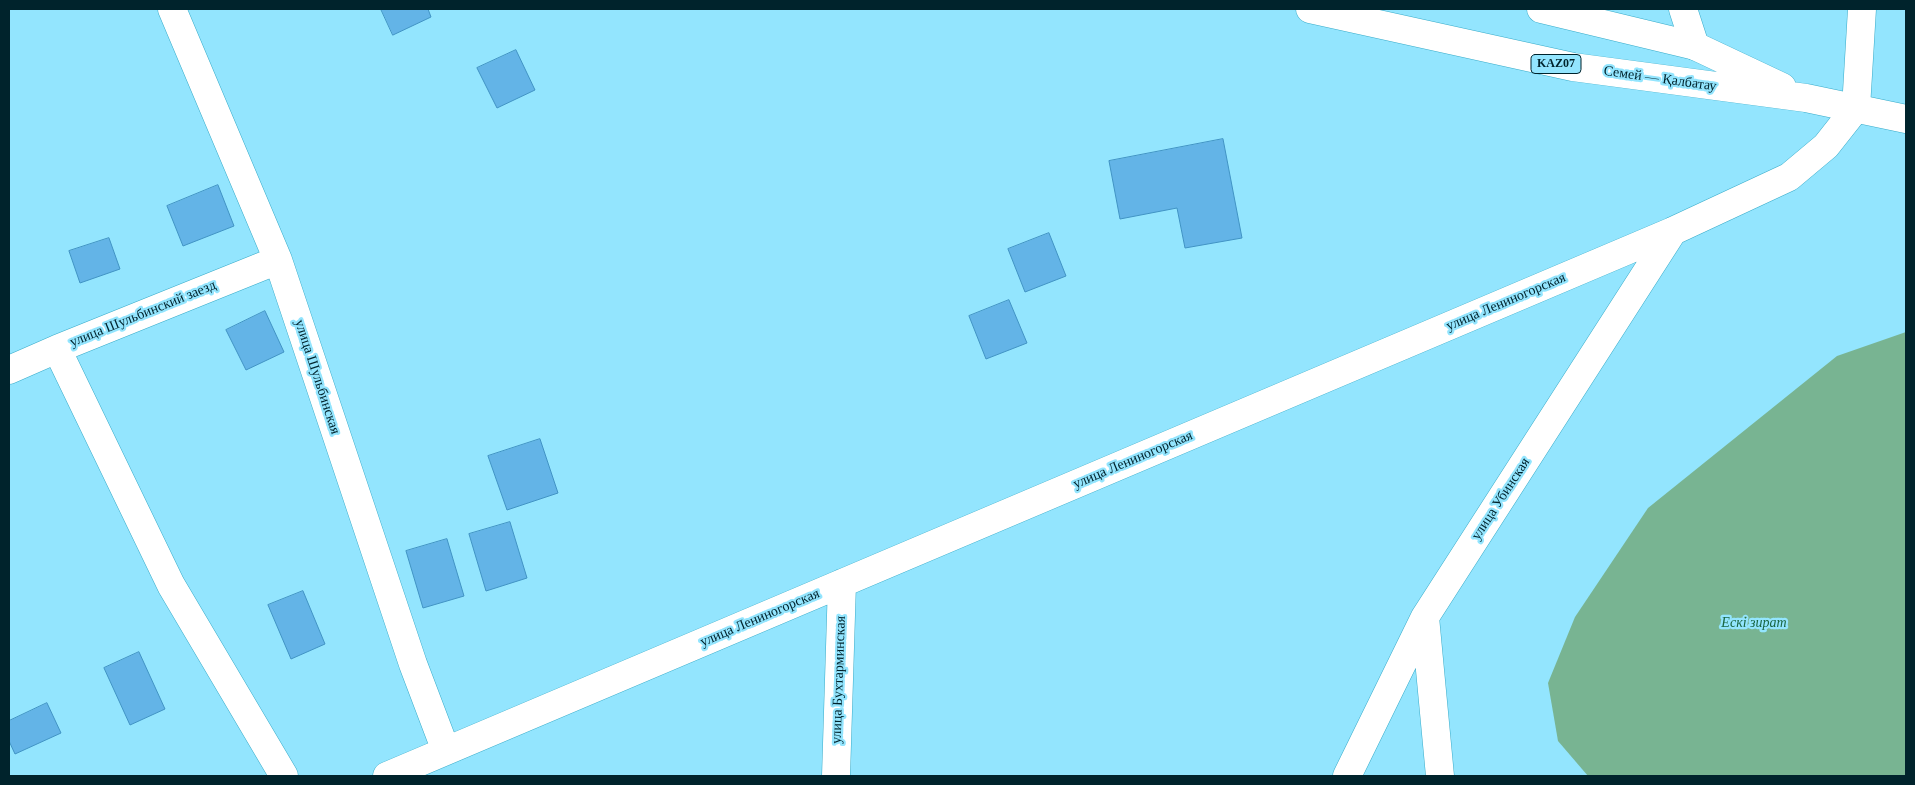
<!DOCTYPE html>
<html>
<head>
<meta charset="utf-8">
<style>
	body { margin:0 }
	#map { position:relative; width:1915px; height:785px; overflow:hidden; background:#93e5fe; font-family:"Times New Roman",serif }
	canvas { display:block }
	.frame { position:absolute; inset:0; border:10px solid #00232c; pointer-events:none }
</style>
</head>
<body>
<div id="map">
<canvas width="1915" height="785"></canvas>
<div class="frame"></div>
</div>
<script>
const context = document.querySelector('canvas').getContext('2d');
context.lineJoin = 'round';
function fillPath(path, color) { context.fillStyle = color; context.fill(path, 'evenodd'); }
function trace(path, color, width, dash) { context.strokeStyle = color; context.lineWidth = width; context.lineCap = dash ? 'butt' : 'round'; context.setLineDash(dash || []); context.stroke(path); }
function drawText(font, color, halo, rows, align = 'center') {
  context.font = font + ' "Times New Roman",serif'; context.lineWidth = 4.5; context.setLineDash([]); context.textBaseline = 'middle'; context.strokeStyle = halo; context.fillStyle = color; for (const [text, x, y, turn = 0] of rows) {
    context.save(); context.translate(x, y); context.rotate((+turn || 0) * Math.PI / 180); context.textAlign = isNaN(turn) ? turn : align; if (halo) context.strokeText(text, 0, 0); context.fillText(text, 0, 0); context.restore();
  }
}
fillPath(new Path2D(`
	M 1906,332 L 1906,776 L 1588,776 L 1558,741 L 1548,683 L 1575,617 L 1648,508 L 1837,356 Z`), '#78b492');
const building = new Path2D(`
	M 381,9 L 428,9 L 431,17 L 393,35 Z
	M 516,50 L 535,90 L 497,108 L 477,68 Z
	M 1223,139 L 1242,238 L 1185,248 L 1177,208 L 1120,219 L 1109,161 Z
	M 218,185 L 234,226 L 183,246 L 167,206 Z
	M 1049,233 L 1066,276 L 1025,292 L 1008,249 Z
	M 109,238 L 120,269 L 80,283 L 69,251 Z
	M 1009,300 L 1027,343 L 986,359 L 969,316 Z
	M 265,311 L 284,352 L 246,370 L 226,330 Z
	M 540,439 L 558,493 L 507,510 L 488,456 Z
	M 510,522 L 527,578 L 486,591 L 469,534 Z
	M 447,539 L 464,596 L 423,608 L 406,551 Z
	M 303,591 L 325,644 L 291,659 L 268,605 Z
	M 139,652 L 165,709 L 130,725 L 104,668 Z
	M 47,703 L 61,733 L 15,754 L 9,741 L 9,721 Z`);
fillPath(building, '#63b4e7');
trace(building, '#4193c4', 1);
const minor = new Path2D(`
	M 172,9 L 278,260 L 413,664 L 446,751
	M 1683,9 L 1695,46
	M 57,349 L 171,585 L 284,776
	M 9,370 L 57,349 L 278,260
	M 1425,617 L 1440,776
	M 387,776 L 1673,231 L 1789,177 L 1826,146 L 1856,108 L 1862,9
	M 836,776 L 842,583
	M 1347,776 L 1425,617 L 1673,231`);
const highway = new Path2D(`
	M 1310,9 L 1573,67 L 1806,98 L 1906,119
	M 1541,9 L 1695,46 L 1782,87`);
trace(minor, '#37abc9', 29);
trace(highway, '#37abc9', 29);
trace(minor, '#fff', 28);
trace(highway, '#fff', 28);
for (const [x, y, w] of [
	[1556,64,50]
]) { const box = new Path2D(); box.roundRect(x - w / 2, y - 9.5, w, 19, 4); context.fillStyle = '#93e5fe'; context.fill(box); trace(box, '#00232c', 1); }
drawText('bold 12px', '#00232c', null, [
	["KAZ07",1556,64]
]);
drawText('14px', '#00232c', '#93e5fe', [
	["Семей — Қалбатау",1660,79,8],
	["улица Лениногорская",1506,302,-23],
	["улица Шульбинский заезд",143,314,-22],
	["улица Шульбинская",317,377,72],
	["улица Лениногорская",1133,460,-23],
	["улица Убинская",1501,499,-57],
	["улица Лениногорская",760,618,-23],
	["улица Бухтарминская",839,680,-88]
]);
drawText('italic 14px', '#1a6743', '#93e5fe', [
	["Ескі зират",1754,623]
]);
</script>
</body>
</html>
